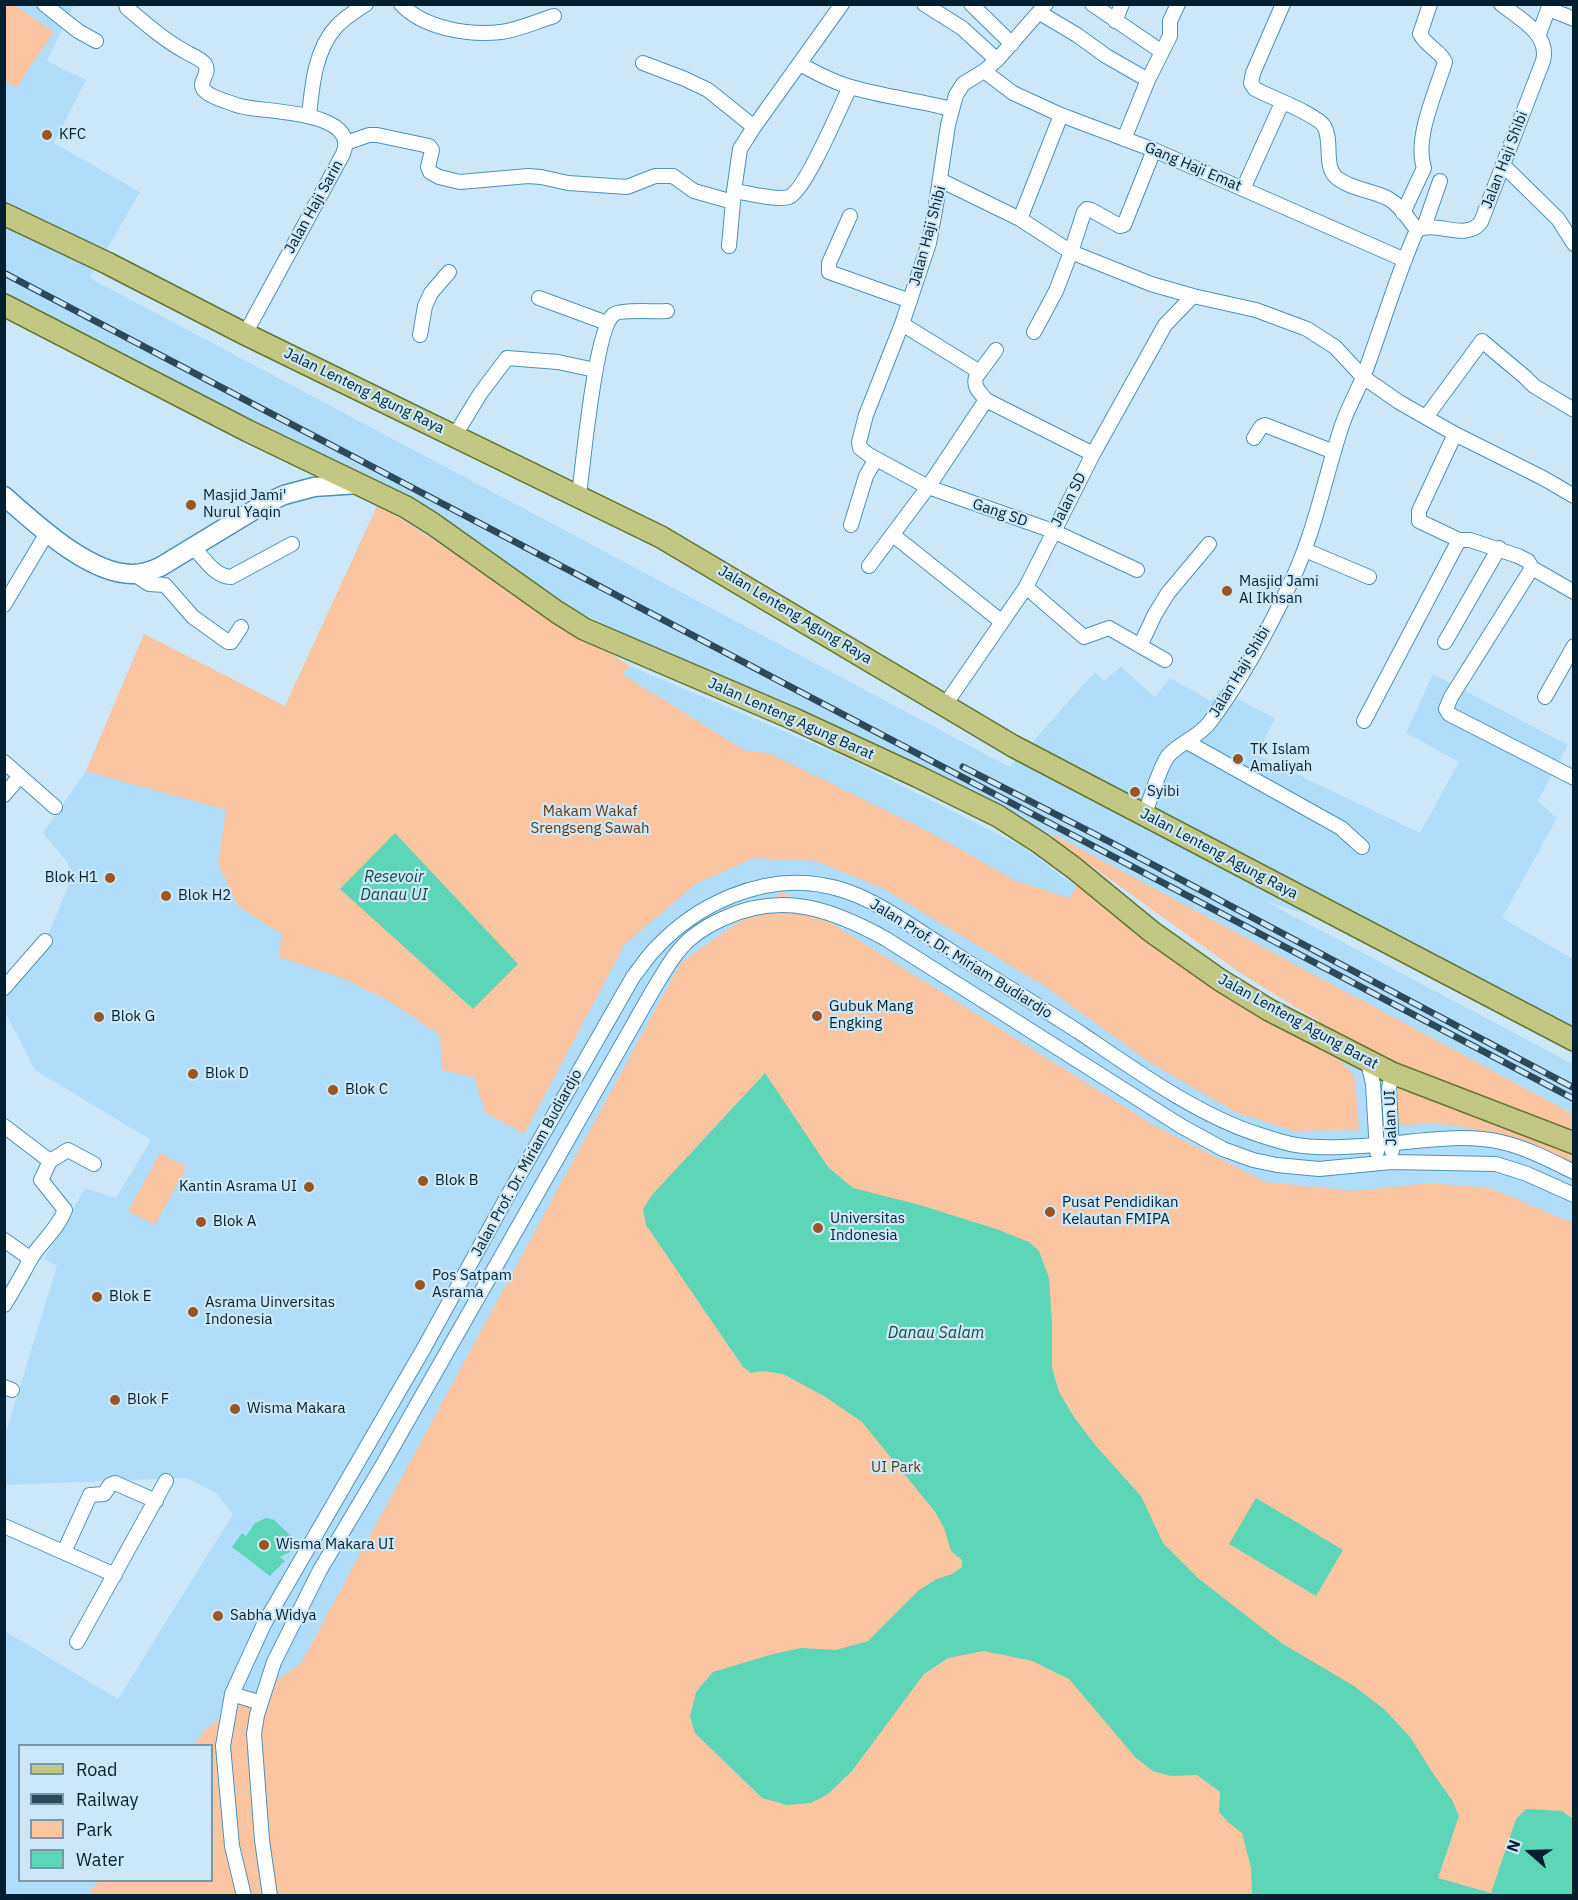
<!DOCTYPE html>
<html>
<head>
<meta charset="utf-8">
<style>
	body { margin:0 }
	#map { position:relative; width:1578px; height:1900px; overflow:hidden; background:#cce8f8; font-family:"IBM Plex Sans",sans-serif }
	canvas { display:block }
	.frame { position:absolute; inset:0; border:6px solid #011f2e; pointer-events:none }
	.legend { position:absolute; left:18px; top:1744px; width:195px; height:138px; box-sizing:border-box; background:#cce8f8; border:2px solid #7b98a7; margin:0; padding:8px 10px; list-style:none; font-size:18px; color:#011f2e }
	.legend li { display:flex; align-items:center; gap:12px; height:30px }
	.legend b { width:30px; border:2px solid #7b98a7 }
	.north { position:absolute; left:1500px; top:1822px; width:60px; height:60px; -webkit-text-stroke:4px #cce8f8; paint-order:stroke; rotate:290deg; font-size:16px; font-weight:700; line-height:24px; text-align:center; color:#011f2e }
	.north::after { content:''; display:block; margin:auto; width:21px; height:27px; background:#011f2e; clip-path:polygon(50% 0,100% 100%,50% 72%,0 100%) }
</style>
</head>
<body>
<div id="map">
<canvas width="1578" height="1900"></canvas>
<div class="frame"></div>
<ul class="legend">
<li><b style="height:8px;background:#c2c884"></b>Road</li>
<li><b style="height:8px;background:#2b4958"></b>Railway</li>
<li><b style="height:16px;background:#fbc5a2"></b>Park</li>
<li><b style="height:16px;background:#5dd5b7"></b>Water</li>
</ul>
<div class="north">N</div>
</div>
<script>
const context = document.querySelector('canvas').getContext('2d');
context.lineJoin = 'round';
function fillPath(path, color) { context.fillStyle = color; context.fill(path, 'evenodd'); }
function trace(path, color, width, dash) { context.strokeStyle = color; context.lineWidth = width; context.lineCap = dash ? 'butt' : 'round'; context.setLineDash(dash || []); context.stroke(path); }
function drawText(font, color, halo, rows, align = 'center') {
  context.font = font + ' "IBM Plex Sans",sans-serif'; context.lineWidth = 4.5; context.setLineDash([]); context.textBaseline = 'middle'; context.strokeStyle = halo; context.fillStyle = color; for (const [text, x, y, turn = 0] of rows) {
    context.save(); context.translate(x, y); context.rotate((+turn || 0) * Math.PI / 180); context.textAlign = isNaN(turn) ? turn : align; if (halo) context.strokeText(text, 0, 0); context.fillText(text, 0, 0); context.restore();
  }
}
fillPath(new Path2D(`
	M 4,5 L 74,5 L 47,61 L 86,80 L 54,143 L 140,192 L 90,278 L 1010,767 L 1095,672 L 1104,681 L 1121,667 L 1155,697 L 1170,678 L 1211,701 L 1220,690 L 1275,718 L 1257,755 L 1420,833 L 1459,762 L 1406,733 L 1433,674 L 1568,745 L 1538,801 L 1557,818 L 1502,918 L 1573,959 L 1573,1033 L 1427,953 L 1265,901 L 1573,1064 L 1573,1114 L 1053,836 L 973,791 L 624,634 L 578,611 L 408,502 L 5,294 Z
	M 378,504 L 630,666 L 849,759 L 1023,847 L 1241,1009 L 1425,1097 L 1573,1158 L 1573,1895 L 5,1895 L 5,1631 L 118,1699 L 233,1514 L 216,1493 L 187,1478 L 5,1485 L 4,1439 L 57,1266 L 44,1259 L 85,1188 L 116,1198 L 151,1140 L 35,1070 L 5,1012 L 5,986 L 48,935 L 73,875 L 67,862 L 43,833 L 86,771 L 144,634 L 285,706 ZM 20,1746 L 212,1746 L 212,1880 L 20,1880 Z`), '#b0defa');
fillPath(new Path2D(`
	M 4,5 L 14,5 L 54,32 L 16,88 L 5,80 Z
	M 378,504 L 630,666 L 622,674 L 746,751 L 769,753 L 926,830 L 1016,881 L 1070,898 L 1079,881 L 1238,1001 L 1337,1057 L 1354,1075 L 1359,1130 L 1294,1131 L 1235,1112 L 1152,1064 L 1043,985 L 884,889 L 816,861 L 754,858 L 696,884 L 625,944 L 524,1134 L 485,1112 L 474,1077 L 442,1070 L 440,1035 L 387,1000 L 342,978 L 279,957 L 282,934 L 238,906 L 218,863 L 226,810 L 86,771 L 144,634 L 285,706 Z
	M 1055,835 L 1573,1114 L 1573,1134 L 1371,1053 L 1243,975 L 1054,839 L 1053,836 Z
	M 782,892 L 1155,1126 L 1266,1182 L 1354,1191 L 1429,1183 L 1490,1188 L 1573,1223 L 1573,1895 L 88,1896 L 98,1881 L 212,1880 L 212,1746 L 194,1745 L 206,1729 L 301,1663 L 681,962 Z
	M 1400,1086 L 1573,1155 L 1573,1165 C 1530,1146 1484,1127 1436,1124 C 1422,1123 1408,1126 1394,1126 L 1394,1094 Z
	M 160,1153 L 187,1167 L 155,1225 L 128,1211 Z`), '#fbc5a2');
fillPath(new Path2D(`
	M 395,833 L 518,964 L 473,1009 L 340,889 Z
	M 765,1073 L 828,1167 L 853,1188 L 920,1205 L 999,1230 L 1029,1242 L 1039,1251 L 1049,1278 L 1052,1323 L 1052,1368 L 1059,1392 L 1074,1417 L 1096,1446 L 1141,1496 L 1163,1543 L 1198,1578 L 1262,1628 L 1283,1644 L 1354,1686 L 1384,1709 L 1410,1737 L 1434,1775 L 1452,1800 L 1459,1816 L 1438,1878 L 1491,1893 L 1516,1819 L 1526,1809 L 1562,1811 L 1573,1819 L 1573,1895 L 1252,1895 L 1251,1868 L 1242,1833 L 1229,1823 L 1219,1812 L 1220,1792 L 1197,1775 L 1171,1776 L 1153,1771 L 1136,1758 L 1069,1679 L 1032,1661 L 984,1651 L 948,1658 L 924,1674 L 852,1771 L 828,1794 L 811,1803 L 787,1805 L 762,1798 L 695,1733 L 690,1717 L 696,1692 L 713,1672 L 773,1654 L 801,1648 L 836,1650 L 868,1641 L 919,1590 L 937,1579 L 952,1574 L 962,1567 L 962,1560 L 951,1551 L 944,1528 L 936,1513 L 862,1422 L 824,1396 L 783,1374 L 763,1371 L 751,1373 L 743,1367 L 646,1225 L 643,1209 L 652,1195 Z
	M 1256,1498 L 1343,1550 L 1316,1596 L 1229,1544 Z
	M 266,1518 L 274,1520 L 294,1539 L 292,1551 L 280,1557 L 285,1561 L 270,1576 L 232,1547 L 242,1533 L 246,1536 L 255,1523 Z`), '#5dd5b7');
const minor = new Path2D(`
	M 44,4 L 78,31 L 96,41
	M 126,4 L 127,8 C 146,24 164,40 186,52 C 191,55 201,59 205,64 C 214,79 181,87 228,102 C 235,105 242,107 250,108 C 274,112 360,113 343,154 L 245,334
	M 401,4 C 423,28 469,36 501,32 C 519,30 537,21 554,16
	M 924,4 L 962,28 L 997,60
	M 971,4 L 1012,44
	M 1046,4 L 997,60 L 984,71 L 963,84 L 956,95 L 948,125 L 936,205 L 929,243 L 902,324 L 866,415 L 859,442 L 860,448 L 869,455 L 928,487 L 1053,531 L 1137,570
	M 1092,4 L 1162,52
	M 1283,4 L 1253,73 L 1251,83 L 1255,89 C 1270,97 1316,114 1324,126 C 1333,141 1323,167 1337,178 C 1352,190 1373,190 1389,199 C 1401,206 1409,220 1417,230
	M 1549,9 L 1574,19
	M 1040,13 L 1077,35 L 1106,56 L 1148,80
	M 1115,21 L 1122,4
	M 1539,34 L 1550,4
	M 643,63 L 685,79 L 708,90 L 754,127
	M 800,64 C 816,73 833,82 851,87 C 884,97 918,100 951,109
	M 984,71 L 1013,93 L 1061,115 L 1154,150 L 1405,260
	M 309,116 C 312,86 315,50 336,27 C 344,18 355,11 366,4
	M 1124,139 L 1148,80 L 1170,36 L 1170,21 L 1178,4
	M 346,143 L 369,135 L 377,135 L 429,146 L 432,150 L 428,167 L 430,172 L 439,177 L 460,182 L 528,176 L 541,177 L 568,183 L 627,187 L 655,176 L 673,176 L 694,191 L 733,202
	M 1503,165 L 1558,219 L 1574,244
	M 940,180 L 1020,219 L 1071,252 L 1151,284 L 1193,296 L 1256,310 L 1307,329 L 1335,347 L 1363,377 L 1399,402 L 1455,434 L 1543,478 L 1574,496
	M 1243,189 L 1282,103
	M 734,191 C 748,193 777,201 789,197 C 806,190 840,107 850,87
	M 1403,213 L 1424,168 C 1414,138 1436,92 1445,62 C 1441,51 1427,47 1420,34 L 1430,4
	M 850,216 L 829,263 L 829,272 L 910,301
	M 1020,219 L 1061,115
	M 1424,227 L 1440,181
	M 729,246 L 734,191 L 740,149 L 754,127 L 842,4
	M 539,298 L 607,323
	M 902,324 L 980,372
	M 1034,332 L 1056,291 L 1071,252 L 1084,212 L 1087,209 L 1091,210 L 1120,226 L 1124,225 L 1154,150
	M 420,335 L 425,306 L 431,293 L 449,272
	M 996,350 L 976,377 C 973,387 980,392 986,400 L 1093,454
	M 1426,417 L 1482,341 L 1525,377 L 1534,386 L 1574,410
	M 1455,434 L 1419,511 L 1419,521 L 1459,540 L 1470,540 L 1518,556 L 1528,561 L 1532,568 L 1574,592
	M 455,435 L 480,394 L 507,358 L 558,362 L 595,370
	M 1254,438 L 1261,427 L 1265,425 L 1334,452
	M 579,495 C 583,465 595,331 613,315 C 619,309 655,312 667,311
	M 851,525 L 866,476 L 876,459
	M 893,535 L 1002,622
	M 193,547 C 204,558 215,577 231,577 L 292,544
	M 1305,550 L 1369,577
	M 869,566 L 928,487 L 986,400
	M 1532,568 L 1451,697 L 1446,709 L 1449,714 L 1574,778
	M 134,574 L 149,584 L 165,585 L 193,617 L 228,642 L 231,642 L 241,627
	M 1026,587 L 1084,637 L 1109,628 L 1165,660
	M 4,605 L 47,533
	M 1445,642 L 1499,548
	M 1140,646 L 1155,614 L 1168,593 L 1209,544
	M 1545,697 L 1574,646
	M 945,705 L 1026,587 L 1093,454 L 1165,325 L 1193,296
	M 1364,721 L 1459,540
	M 1187,742 L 1341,828 L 1362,847
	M 4,762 L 55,807
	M 4,795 L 20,776
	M 1144,815 C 1151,799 1159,768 1168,756 C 1180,742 1198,738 1210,722 C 1242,679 1269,629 1292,580 C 1315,531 1325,477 1342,425 C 1348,408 1357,392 1364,375 C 1382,327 1396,277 1417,230 C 1437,220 1466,242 1481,222 L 1543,61 C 1550,34 1520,19 1501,4
	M 4,988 L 45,941
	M 1368,1062 L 1373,1084 L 1377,1152
	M 1392,1073 L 1389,1088 L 1392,1151
	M 4,1126 L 50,1161
	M 4,1240 L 31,1259
	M 4,1305 C 14,1290 22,1275 30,1260 C 41,1241 56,1232 65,1210 L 41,1180 L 50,1161 L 68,1150 L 94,1164
	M 4,1387 L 12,1390
	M 4,1526 L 115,1575
	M 64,1552 L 90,1495 L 104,1494 L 110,1485 L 115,1483 L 156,1501
	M 77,1642 L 166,1481
	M 232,1694 L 261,1703
	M 244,1896 L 232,1846 L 223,1746 L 232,1694 L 264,1624 L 424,1348 L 507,1197 L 633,977 C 641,967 647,957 656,948 C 697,904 762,874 822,885 C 867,892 906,923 943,946 C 989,976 1036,1004 1082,1034 C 1135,1070 1199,1116 1260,1135 C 1272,1139 1284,1143 1296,1145 C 1321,1149 1349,1147 1375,1145 C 1416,1142 1460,1133 1501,1142 C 1527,1148 1550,1160 1574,1172
	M 270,1896 L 262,1840 L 254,1734 L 257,1715 L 274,1662 L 320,1570 L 382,1466 L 653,990 C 662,976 670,960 681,948 C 691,936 707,926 722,919 C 782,891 832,909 886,939 L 1181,1126 L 1223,1149 L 1253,1160 L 1277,1165 L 1319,1169 L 1391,1162 L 1496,1164 L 1527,1174 L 1574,1195`);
const secondary = new Path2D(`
	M 4,496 C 36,524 90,575 133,574 C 143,574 151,571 160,567 L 264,504 L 284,495 L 314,487 L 359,484`);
const primary = new Path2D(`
	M 4,214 L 107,263 L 245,334 L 661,537 L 1013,746 L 1574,1040
	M 4,305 L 248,431 L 406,507 L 433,524 L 557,612 L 584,629 L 794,719 L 919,777 L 998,816 L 1040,843 L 1074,868 L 1152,932 L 1220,980 L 1269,1010 L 1392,1073 L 1574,1143`);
trace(minor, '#4b92b8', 16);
trace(secondary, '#4b92b8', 21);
trace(primary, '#647531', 24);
trace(minor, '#fff', 14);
trace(secondary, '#fff', 18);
trace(primary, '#c2c884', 21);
const rail = new Path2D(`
	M 4,273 L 1574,1099
	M 963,767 L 1110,842 L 1574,1088`);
trace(rail, '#2b4958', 7);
trace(rail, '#cce8f8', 4.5, [14]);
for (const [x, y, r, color] of [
	[47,135,6,"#985625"],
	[191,505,6,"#985625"],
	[1227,591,6,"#985625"],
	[1238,759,6,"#985625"],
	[1135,792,6,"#985625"],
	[110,878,6,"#985625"],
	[166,896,6,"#985625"],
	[817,1016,6,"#985625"],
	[99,1017,6,"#985625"],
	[193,1074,6,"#985625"],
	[333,1090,6,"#985625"],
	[423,1181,6,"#985625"],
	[309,1187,6,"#985625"],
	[1050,1212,6,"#985625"],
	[201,1222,6,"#985625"],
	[818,1228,6,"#985625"],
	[420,1285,6,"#985625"],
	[97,1297,6,"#985625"],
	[193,1312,6,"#985625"],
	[115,1400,6,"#985625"],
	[235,1409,6,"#985625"],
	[264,1545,6,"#985625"],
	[218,1616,6,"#985625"]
]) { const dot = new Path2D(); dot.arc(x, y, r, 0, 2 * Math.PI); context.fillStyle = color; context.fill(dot); trace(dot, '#cce8f8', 2); }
drawText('15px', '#011f2e', '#cce8f8', [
	["KFC",59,135],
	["Masjid Jami'",203,496],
	["Nurul Yaqin",203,513],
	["Masjid Jami",1239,582],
	["Al Ikhsan",1239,599],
	["TK Islam",1250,750],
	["Amaliyah",1250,767],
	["Syibi",1147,792],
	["Blok H1",98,878,"right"],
	["Blok H2",178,896],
	["Gubuk Mang",829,1007],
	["Engking",829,1024],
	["Blok G",111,1017],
	["Blok D",205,1074],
	["Blok C",345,1090],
	["Blok B",435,1181],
	["Kantin Asrama UI",297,1187,"right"],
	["Pusat Pendidikan",1062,1203],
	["Kelautan FMIPA",1062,1220],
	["Universitas",830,1219],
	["Indonesia",830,1236],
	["Blok A",213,1222],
	["Pos Satpam",432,1276],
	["Asrama",432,1293],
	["Blok E",109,1297],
	["Asrama Uinversitas",205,1303],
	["Indonesia",205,1320],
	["Blok F",127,1400],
	["Wisma Makara",247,1409],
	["Wisma Makara UI",276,1545],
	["Sabha Widya",230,1616]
], 'left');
drawText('15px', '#011f2e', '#cce8f8', [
	["Jalan Haji Shibi",1505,160,-69],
	["Gang Haji Emat",1193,167,23],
	["Jalan Haji Sarin",314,207,-61],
	["Jalan Haji Shibi",928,236,-75],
	["Jalan Lenteng Agung Raya",364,391,26],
	["Jalan SD",1069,500,-63],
	["Gang SD",1000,513,19],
	["Jalan Lenteng Agung Raya",795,615,31],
	["Jalan Haji Shibi",1240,672,-59],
	["Jalan Lenteng Agung Barat",791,719,24],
	["Jalan Lenteng Agung Raya",1219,854,28],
	["Jalan Prof. Dr. Miriam Budiardjo",961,959,32],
	["Jalan Lenteng Agung Barat",1298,1022,29],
	["Jalan UI",1391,1118,-92],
	["Jalan Prof. Dr. Miriam Budiardjo",527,1163,-61]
]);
drawText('15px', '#67350c', '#cce8f8', [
	["Makam Wakaf",590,812],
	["Srengseng Sawah",590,829],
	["UI Park",896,1468]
]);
drawText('italic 16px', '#15493d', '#cce8f8', [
	["Resevoir",394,877],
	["Danau UI",394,895],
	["Danau Salam",936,1333]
]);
</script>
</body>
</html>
